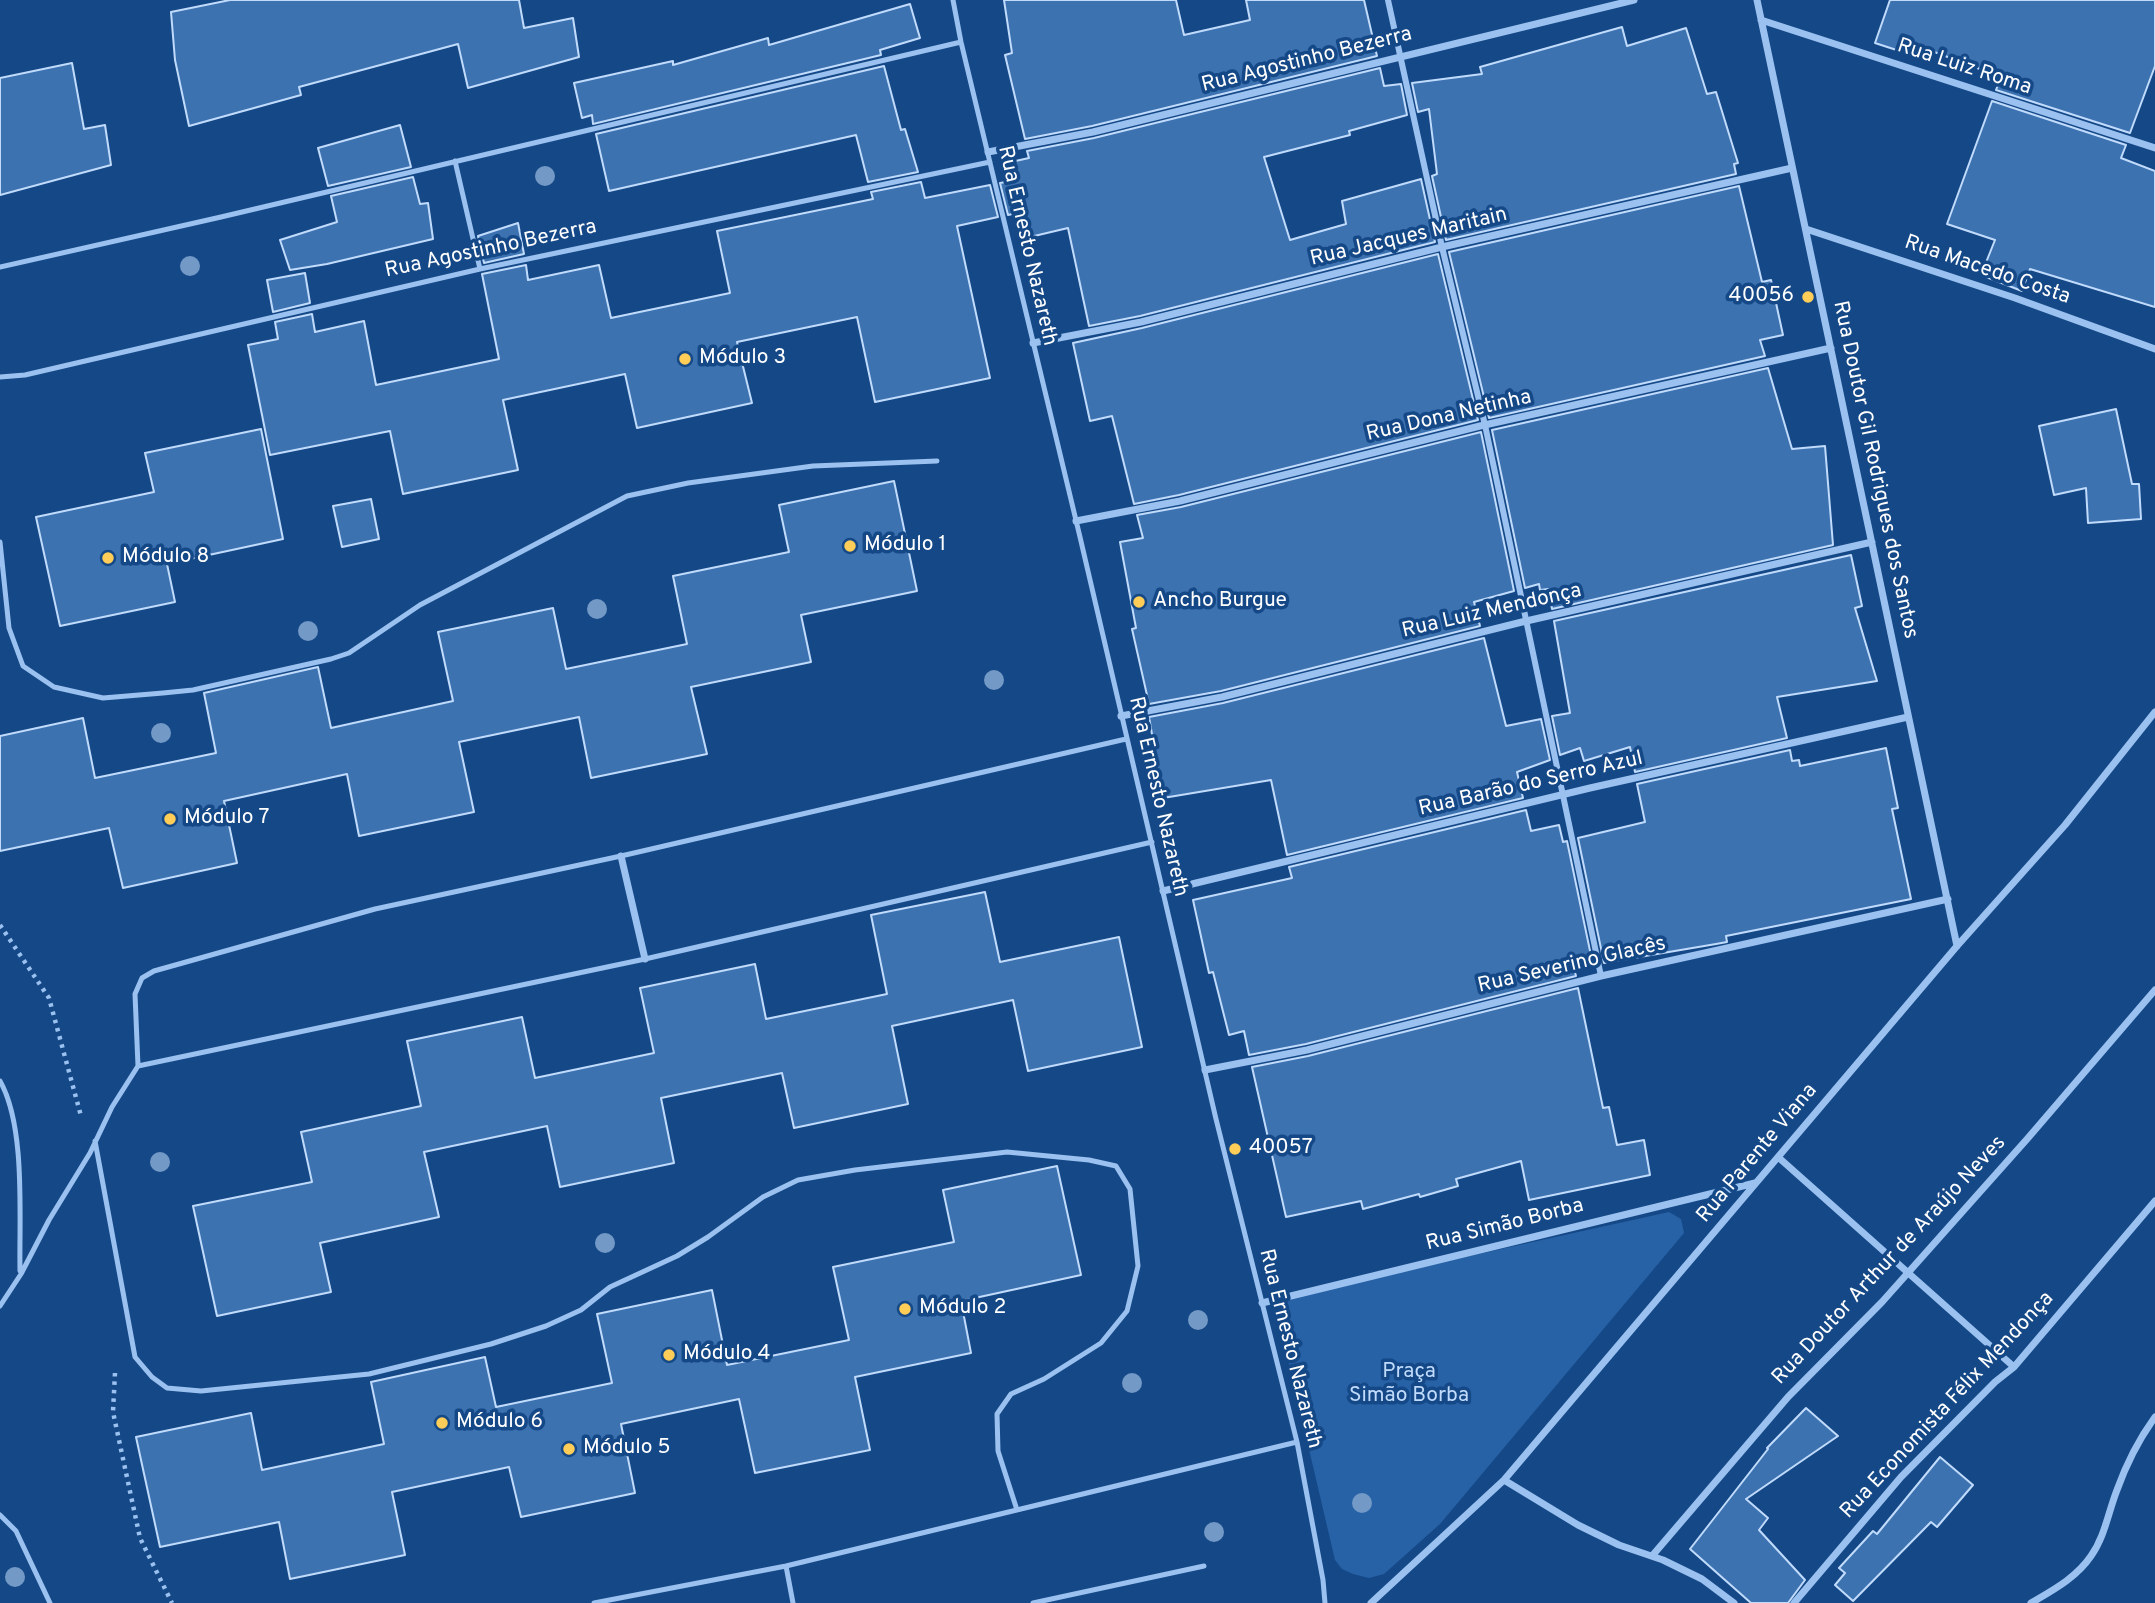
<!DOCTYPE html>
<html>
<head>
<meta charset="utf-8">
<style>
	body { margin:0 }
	canvas { display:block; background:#154887 }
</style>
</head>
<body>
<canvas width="2155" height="1603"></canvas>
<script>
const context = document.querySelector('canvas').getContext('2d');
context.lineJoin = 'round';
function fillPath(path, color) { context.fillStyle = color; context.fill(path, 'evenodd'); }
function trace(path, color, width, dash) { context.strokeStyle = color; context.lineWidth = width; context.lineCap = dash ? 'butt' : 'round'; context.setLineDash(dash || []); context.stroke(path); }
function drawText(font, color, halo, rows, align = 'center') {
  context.font = font + ' Overpass,sans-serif'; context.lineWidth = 7; context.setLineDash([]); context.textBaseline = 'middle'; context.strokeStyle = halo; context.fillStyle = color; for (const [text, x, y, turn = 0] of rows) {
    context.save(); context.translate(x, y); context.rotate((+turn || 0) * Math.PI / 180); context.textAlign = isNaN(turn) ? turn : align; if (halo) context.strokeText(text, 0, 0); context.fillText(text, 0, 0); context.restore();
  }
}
fillPath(new Path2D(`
	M 1669,1212 L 1681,1219 L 1684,1233 L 1440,1524 L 1384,1574 L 1369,1578 L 1353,1574 L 1342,1569 L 1335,1560 L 1278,1317 L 1281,1305 L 1288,1296 Z`), '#2762a6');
const building = new Path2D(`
	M 230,0 L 519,0 L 524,28 L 573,18 L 579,57 L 468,88 L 458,44 L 299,87 L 301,95 L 189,126 L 175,60 L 171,12 Z
	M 1004,0 L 1176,0 L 1184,35 L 1250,20 L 1246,0 L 1364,0 L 1377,56 L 1092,126 L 1025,139 L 1005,55 L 1012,53 Z
	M 1890,0 L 2155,0 L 2155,66 L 2130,133 L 1996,90 L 2001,77 L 1921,47 L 1918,57 L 1875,43 Z
	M 910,4 L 920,38 L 880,50 L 881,55 L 593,124 L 592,115 L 582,118 L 574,83 L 673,61 L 673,65 L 768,38 L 769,45 Z
	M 1622,27 L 1627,46 L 1686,28 L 1707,94 L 1716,92 L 1738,163 L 1734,164 L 1736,174 L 1446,240 L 1432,176 L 1437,174 L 1429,109 L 1418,112 L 1412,83 L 1482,74 L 1480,67 Z
	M 72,63 L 84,129 L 105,125 L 111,165 L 0,195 L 0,78 Z
	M 884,66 L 901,130 L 905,129 L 918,172 L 868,182 L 856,135 L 609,191 L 596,134 Z
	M 1380,68 L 1384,86 L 1401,84 L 1407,115 L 1349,131 L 1350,135 L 1264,157 L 1290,240 L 1346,224 L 1342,201 L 1421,179 L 1435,242 L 1140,316 L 1089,326 L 1068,228 L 1030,237 L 1023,212 L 1008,215 L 1000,183 L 1016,180 L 1011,162 L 1029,158 L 1027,151 L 1094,138 Z
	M 1992,101 L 2126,145 L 2121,158 L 2155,171 L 2155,307 L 2030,269 L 2022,291 L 1981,275 L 1995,240 L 1947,224 Z
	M 400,125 L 411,167 L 328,186 L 318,148 Z
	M 413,177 L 420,204 L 428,203 L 433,239 L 327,264 L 290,270 L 280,240 L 337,222 L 331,196 Z
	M 921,182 L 925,198 L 990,185 L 998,217 L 957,226 L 990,378 L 875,402 L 857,317 L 737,342 L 752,403 L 637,428 L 625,374 L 503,400 L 518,470 L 403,494 L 390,431 L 270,455 L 248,345 L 278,339 L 275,322 L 312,314 L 315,332 L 364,321 L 376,385 L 499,359 L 482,274 L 526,265 L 528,280 L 599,265 L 611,318 L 730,293 L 717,231 L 873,199 L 871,192 Z
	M 1739,186 L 1762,282 L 1771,280 L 1783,335 L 1760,340 L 1765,356 L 1489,418 L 1449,252 Z
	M 518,223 L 524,254 L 484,263 L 478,236 Z
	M 1438,254 L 1478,420 L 1179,495 L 1134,504 L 1112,416 L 1090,421 L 1073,343 L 1142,328 Z
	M 305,273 L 310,303 L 273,312 L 267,280 Z
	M 1768,368 L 1792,449 L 1825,446 L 1833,545 L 1552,609 L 1548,589 L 1540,590 L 1539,584 L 1525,588 L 1492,430 Z
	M 2116,409 L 2132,484 L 2139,484 L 2141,519 L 2088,523 L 2086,488 L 2054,495 L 2039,426 Z
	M 261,429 L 283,539 L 167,564 L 175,602 L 60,626 L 36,517 L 154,492 L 145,453 Z
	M 1481,432 L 1514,591 L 1474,602 L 1480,626 L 1221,691 L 1149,704 L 1132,629 L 1136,628 L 1120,542 L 1143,538 L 1137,515 L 1181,507 Z
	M 894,481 L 917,591 L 801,615 L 811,662 L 691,687 L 707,754 L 591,778 L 579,717 L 459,742 L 474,812 L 359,836 L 347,774 L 224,801 L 237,863 L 123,888 L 109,828 L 0,851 L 0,736 L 83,718 L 95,778 L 216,753 L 204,693 L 318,667 L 331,728 L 453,701 L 438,632 L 553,608 L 566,669 L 687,644 L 673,576 L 789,552 L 779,505 Z
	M 371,499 L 379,539 L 342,547 L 333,506 Z
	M 1851,555 L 1862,606 L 1855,608 L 1877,681 L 1777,697 L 1787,738 L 1635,772 L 1630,747 L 1584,761 L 1580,748 L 1560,755 L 1552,716 L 1570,713 L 1554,621 Z
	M 1484,638 L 1506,726 L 1541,719 L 1550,760 L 1517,772 L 1523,798 L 1287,855 L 1271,780 L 1163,798 L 1149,717 L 1223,703 Z
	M 1886,748 L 1898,808 L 1892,809 L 1911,899 L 1726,936 L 1727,942 L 1716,944 L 1604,963 L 1578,838 L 1645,822 L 1637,784 L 1790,750 L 1792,761 L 1799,760 L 1800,766 Z
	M 1526,810 L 1531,831 L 1559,825 L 1563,842 L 1567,841 L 1593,965 L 1574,969 L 1576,976 L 1306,1044 L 1249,1055 L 1244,1031 L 1229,1035 L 1213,972 L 1209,973 L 1193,900 L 1292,878 L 1289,867 Z
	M 985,892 L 1000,962 L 1119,937 L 1142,1047 L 1028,1071 L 1013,1000 L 892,1026 L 908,1104 L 794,1128 L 782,1073 L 661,1098 L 674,1163 L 560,1187 L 547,1126 L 424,1152 L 439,1217 L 320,1243 L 331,1292 L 217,1316 L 193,1206 L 312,1182 L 301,1132 L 421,1106 L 407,1041 L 522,1017 L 535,1078 L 654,1053 L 640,988 L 755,964 L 766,1019 L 887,994 L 871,915 Z
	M 1578,988 L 1603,1108 L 1609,1107 L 1617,1145 L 1644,1140 L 1650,1175 L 1529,1200 L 1521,1161 L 1456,1179 L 1458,1186 L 1420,1197 L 1419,1194 L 1363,1209 L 1361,1201 L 1286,1217 L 1252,1067 L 1308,1056 Z
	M 1057,1166 L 1081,1275 L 961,1301 L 971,1353 L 855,1377 L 870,1450 L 755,1473 L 739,1399 L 621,1424 L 635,1493 L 521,1517 L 509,1467 L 392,1492 L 405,1555 L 290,1579 L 279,1522 L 160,1547 L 136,1437 L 251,1413 L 262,1470 L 384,1444 L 371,1382 L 485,1357 L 496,1407 L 612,1383 L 597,1314 L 712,1290 L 727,1365 L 849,1340 L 833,1267 L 954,1242 L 943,1190 Z
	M 1806,1408 L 1838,1436 L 1746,1499 L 1768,1518 L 1759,1530 L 1805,1580 L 1788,1603 L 1751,1603 L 1690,1549 L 1768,1449 L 1767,1448 Z
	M 1940,1457 L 1973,1485 L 1937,1527 L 1931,1522 L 1853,1601 L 1835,1585 L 1845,1573 L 1839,1568 L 1873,1531 L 1877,1534 Z`);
fillPath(building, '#3d72b1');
trace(building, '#c0dbfb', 2);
trace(new Path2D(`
	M 0,925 L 49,998 L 81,1116
	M 115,1373 L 113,1412 L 140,1538 L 172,1603`), '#9ac1ef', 4.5, [3.5, 5]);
trace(new Path2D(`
	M 953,0 L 961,42 L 1080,537 L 1216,1119 L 1297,1442 L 1323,1580 L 1325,1603
	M 455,161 L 480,269
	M 0,267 L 221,217 L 961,42
	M 0,377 L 25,375 L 480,269 L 990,162
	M 0,542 L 9,628 L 23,666 L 54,687 L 103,698 L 163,693 L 193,690 L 331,659 L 349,653 L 420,605 L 627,496 L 688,483 L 813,466 L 937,461
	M 138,1066 L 645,959 L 1152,842
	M 0,1081 C 26,1127 19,1217 20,1271
	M 95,1141 L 135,1357 L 152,1377 L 167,1388 L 201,1391 L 369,1374 L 491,1344 L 546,1326 L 581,1310 L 610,1287 L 677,1256 L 708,1237 L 763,1197 L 798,1180 L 855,1170 L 1007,1152 L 1089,1160 L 1116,1166 L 1130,1189 L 1138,1266 L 1127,1311 L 1101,1343 L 1044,1379 L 1011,1394 L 997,1414 L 998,1451 L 1017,1510
	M 0,1306 L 21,1274 L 49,1220 L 90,1153 L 112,1107 L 138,1066 L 135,994 L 142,978 L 154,971 L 375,909 L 621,856 L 1126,739
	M 0,1515 L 16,1531 L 50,1603
	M 786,1566 L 793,1603
	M 594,1603 L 786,1566 L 1297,1442
	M 1033,1603 L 1204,1566`), '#9ac1ef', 5);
trace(new Path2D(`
	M 1388,0 L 1442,247 L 1485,425 L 1601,976`), '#9ac1ef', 6);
trace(new Path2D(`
	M 1757,0 L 1957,946
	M 1761,20 L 2155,148
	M 988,152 L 1093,132 L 1634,0
	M 1806,229 L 2015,298 L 2155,349
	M 1033,343 L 1141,322 L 1442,247 L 1792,168
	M 1076,521 L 1180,501 L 1480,426 L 1831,348
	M 1121,716 L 1222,697 L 1522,622 L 1872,542
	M 621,856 L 645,959
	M 1163,891 L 1590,788 L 1908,717
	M 1205,1070 L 1307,1050 L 1601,976 L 1948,899
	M 1778,1157 L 2014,1367
	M 1262,1303 L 1755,1183
	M 1504,1480 L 1578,1525 L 1619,1545 L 1663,1560 L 1702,1579 L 1734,1603
	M 1652,1556 L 1788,1397 L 1882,1302 L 2028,1138 L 2155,990
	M 1371,1603 L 1504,1480 L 1957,946 L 2065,825 L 2155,712
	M 1794,1603 L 1901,1477 L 1995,1382 L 2014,1367 L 2155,1201
	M 2031,1603 C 2053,1590 2076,1578 2091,1556 C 2105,1536 2108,1513 2117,1490 C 2126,1465 2139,1439 2155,1417`), '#9ac1ef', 7);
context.fillStyle = '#7399c7';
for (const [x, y] of [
	[545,176],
	[190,266],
	[597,609],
	[308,631],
	[994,680],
	[161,733],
	[160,1162],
	[605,1243],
	[1198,1320],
	[1132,1383],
	[1362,1503],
	[1214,1532],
	[15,1577]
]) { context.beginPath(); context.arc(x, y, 10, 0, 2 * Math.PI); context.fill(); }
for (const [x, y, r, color] of [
	[1808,297,7,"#ffcd58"],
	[685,359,7,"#ffcd58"],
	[850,546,7,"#ffcd58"],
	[108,558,7,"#ffcd58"],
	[1139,602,7,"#ffcd58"],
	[170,819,7,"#ffcd58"],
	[1235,1149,7,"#ffcd58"],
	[905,1309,7,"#ffcd58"],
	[669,1355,7,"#ffcd58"],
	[442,1423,7,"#ffcd58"],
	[569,1449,7,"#ffcd58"]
]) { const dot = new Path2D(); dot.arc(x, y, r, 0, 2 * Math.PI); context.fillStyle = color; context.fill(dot); trace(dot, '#154887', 2.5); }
drawText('21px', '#fff', '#154887', [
	["Rua Agostinho Bezerra",1307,61,-14],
	["Rua Luiz Roma",1964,68,18],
	["Rua Jacques Maritain",1409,238,-13],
	["Rua Ernesto Nazareth",1026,246,77],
	["Rua Agostinho Bezerra",491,250,-12],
	["Rua Macedo Costa",1987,271,19],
	["Rua Dona Netinha",1449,417,-13],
	["Rua Doutor Gil Rodrigues dos Santos",1874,470,78],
	["Rua Luiz Mendonça",1492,612,-13],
	["Rua Barão do Serro Azul",1531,785,-13],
	["Rua Ernesto Nazareth",1157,797,77],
	["Rua Severino Glacês",1572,966,-13],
	["Rua Parente Viana",1758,1154,-50],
	["Rua Simão Borba",1505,1226,-14],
	["Rua Doutor Arthur de Araújo Neves",1890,1261,-47],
	["Rua Ernesto Nazareth",1289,1349,76],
	["Rua Economista Félix Mendonça",1948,1406,-47]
]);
drawText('21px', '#fff', '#154887', [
	["40056",1794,297,"right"],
	["Módulo 3",699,359],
	["Módulo 1",864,546],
	["Módulo 8",122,558],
	["Ancho Burgue",1153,602],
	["Módulo 7",184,819],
	["40057",1249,1149],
	["Módulo 2",919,1309],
	["Módulo 4",683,1355],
	["Módulo 6",456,1423],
	["Módulo 5",583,1449]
], 'left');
drawText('21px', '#c0dbfb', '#154887', [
	["Praça",1409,1373],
	["Simão Borba",1409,1397]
]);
</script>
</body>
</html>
